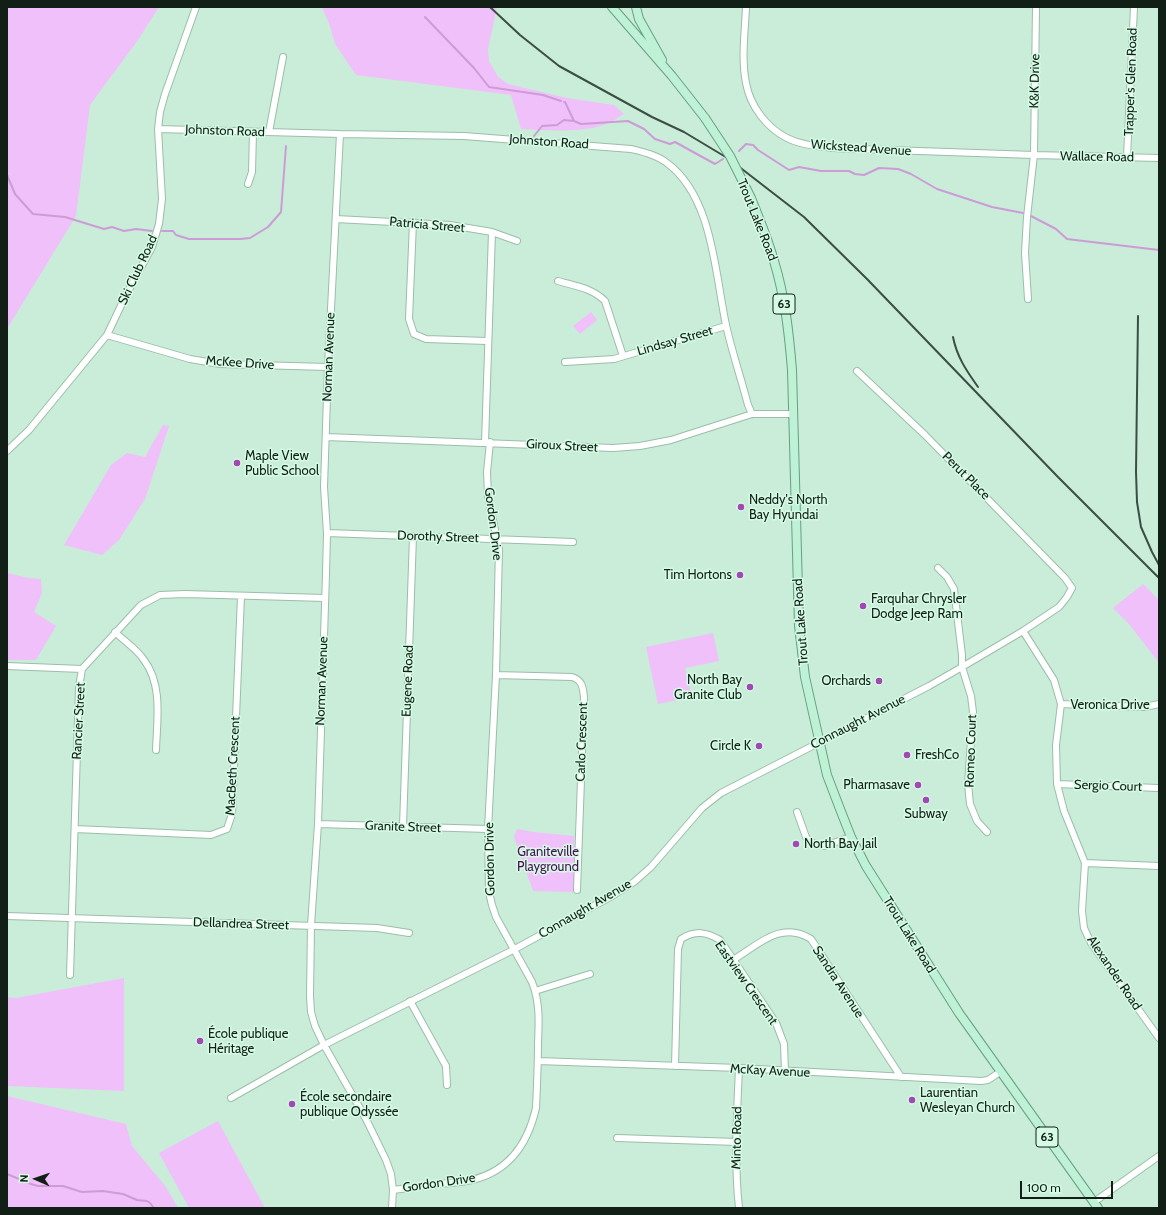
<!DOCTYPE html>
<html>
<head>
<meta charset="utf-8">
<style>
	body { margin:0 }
	#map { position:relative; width:1166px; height:1215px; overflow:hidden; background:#c9edd8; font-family:Cabin,sans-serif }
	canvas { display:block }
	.frame { position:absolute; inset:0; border:8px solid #111f17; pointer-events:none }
	.north { position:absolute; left:16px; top:1159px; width:40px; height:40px; -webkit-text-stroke:3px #d6fbe5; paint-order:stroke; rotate:272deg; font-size:11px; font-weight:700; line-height:16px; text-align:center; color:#111f17 }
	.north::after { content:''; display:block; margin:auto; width:14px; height:18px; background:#111f17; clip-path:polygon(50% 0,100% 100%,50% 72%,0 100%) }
	.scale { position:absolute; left:1020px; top:1181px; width:93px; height:18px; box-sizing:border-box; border:2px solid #111f17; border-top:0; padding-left:5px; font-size:12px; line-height:14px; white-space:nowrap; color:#111f17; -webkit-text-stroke:3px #d6fbe5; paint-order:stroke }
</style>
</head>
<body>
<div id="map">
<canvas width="1166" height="1215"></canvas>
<div class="frame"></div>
<div class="north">N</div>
<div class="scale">100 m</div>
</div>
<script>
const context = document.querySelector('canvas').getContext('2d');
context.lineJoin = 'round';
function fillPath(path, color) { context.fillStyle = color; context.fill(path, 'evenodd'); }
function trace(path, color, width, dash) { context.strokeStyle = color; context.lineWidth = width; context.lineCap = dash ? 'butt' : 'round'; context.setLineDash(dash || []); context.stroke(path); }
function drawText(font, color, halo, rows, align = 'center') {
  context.font = font + ' Cabin,sans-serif'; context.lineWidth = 3; context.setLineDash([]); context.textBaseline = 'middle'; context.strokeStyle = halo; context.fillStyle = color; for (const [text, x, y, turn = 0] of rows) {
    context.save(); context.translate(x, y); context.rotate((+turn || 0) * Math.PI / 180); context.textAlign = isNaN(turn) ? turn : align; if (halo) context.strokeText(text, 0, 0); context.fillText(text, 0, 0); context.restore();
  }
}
fillPath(new Path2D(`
	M 7,7 L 159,7 L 138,40 L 90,105 L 76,216 L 7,329 Z
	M 322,7 L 497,7 L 488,49 L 489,61 L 498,77 L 508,84 L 567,98 L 614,105 L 624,114 C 620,116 615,120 611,122 C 585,134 549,130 521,129 L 511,95 L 356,75 L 335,44 L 330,26 Z
	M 591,312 L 597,320 L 580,334 L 573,326 Z
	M 163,425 L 169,426 L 145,499 L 119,540 L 102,555 L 64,545 L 111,465 L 127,453 L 145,457 Z
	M 7,573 L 29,578 L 41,579 L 42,593 L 34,612 L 56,626 L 36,660 L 7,660 Z
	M 1143,584 L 1159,600 L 1159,663 L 1129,624 L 1113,608 Z
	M 713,633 L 719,661 L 685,668 L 692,697 L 658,704 L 646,647 Z
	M 517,829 L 534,832 L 574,836 L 574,892 L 533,891 L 514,837 Z
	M 124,978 L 124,1091 L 7,1086 L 7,997 L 16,998 Z
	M 7,1096 L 126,1124 L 132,1146 L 166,1187 L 178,1208 L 7,1208 Z
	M 218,1121 L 265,1208 L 189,1208 L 159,1153 Z`), '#f0c0fa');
trace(new Path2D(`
	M 425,17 L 474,68 L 489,87 L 543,95 L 561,101
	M 564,102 L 565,102 L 574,121
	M 534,136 L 542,126 L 557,125 L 564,120 L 574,121 L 581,124 L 628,121 L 644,129 L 655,139 L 670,144 L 675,142 L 715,164 L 723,159
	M 739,151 L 746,144 L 753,145 L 758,150 L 789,170 L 799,167 L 821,171 L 849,171 L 855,174 L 864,175 L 879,168 L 898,169 L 911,174 L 937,189 L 992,207 L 1023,213
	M 7,175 L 15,194 L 33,214 L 65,217 L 104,229 L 112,227 L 124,231 L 136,229 L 152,231
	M 1031,216 L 1056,229 L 1067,239 L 1159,250
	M 162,231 L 173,231 L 176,235 L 189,239 L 240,239 L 250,238 L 268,227 L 281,212 L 286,146
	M 7,1174 L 31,1184 L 38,1186 L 63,1186 L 82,1192 L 103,1191 L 123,1194 L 137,1200 L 147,1201 L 150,1203 L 154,1208`), '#cc9cd6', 2);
const minor = new Path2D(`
	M 746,7 C 745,32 741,59 746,83 C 750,106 767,128 787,138 C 801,145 817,146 832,148 L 1034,155 L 1159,158
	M 158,129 L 340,134 L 464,136 L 631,149 C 643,152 657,155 667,163 C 713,197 715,274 726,325 C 732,352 741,378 748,405 L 752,414
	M 269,132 L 283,57
	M 340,134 L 328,367 L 324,487 L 327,533 L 326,574 L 318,824 L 311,925 L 310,996 L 311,1012 L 315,1026 L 324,1045 L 366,1119 L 386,1160 L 391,1174 L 393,1190 L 392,1208
	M 1127,157 L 1134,7
	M 248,184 L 252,172 L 253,132
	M 336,219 L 450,225 L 492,232 L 517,241
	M 413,222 L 409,319 L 414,334 L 426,339 L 487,341
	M 558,281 C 575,286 592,288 605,301 L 623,356
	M 1028,299 L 1025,253 L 1027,217 L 1034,155 L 1036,7
	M 107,335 L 190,359 L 220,364 L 328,367
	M 565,362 L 614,359 L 726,326
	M 326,437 L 613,448 L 640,446 L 671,440 L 752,414 L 792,414
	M 485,442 L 492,232
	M 7,451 L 29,430 L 107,335 L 126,295 L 152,247 L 159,224 L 162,199 L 158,129 L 160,112 L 165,94 L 196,7
	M 327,533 L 573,542
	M 938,568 L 947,577 L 954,589 L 962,655 L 962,667 L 971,696 L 973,712 L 968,784 L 970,804 L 977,821 L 987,832
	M 1023,631 L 1054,680 L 1061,704 L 1056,745 L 1057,784 L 1064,811 L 1085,863 L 1082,911 L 1084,928 L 1091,943 L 1159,1038
	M 115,632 C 124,641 137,649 144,660 C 163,685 157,720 156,750
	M 7,666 L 82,669
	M 496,675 L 572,677 C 582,680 583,687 584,697 L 577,890
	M 1061,704 L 1145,707 L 1159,704
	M 1057,784 L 1158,788
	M 797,812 L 806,837 L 810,842 L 824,846 L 851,837
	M 318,824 L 488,829
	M 403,826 L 413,536
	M 75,829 L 211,835 L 227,829 L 232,814 L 241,596
	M 1085,863 L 1159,866
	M 7,916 L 377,928 L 409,933
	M 733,960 C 758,945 781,920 811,939 L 901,1077
	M 70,975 L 79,687 L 82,669 L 141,605 L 160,595 L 185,594 L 325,598
	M 535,991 L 590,974
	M 410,1001 L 446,1066 L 447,1085
	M 538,1061 L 739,1068 L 981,1081 L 988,1080 L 1000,1072
	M 675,1066 L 678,949 L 681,939 C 696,930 706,932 720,940 L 776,1023 L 784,1044 L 785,1072
	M 739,1068 C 737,1115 734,1162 739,1208
	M 231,1098 L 324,1045 L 513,950 L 612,896 L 634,882 L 651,867 L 702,808 L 721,793 L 929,686 L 962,667 L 1023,631 L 1059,607 L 1067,597 L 1072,588 L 1065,578 L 925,435 L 857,371
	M 617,1138 L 737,1142
	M 393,1190 C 408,1188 424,1186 439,1184 C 450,1183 462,1182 472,1180 C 510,1171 528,1143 536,1108 C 537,1086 538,1065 538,1043 C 539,1022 540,1002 532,982 L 496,917 L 492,905 L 489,892 L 488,829 L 496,675 L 499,549 L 488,496 L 487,472 L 490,442
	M 1094,1202 L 1159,1156`);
const major = new Path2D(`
	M 612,7 L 672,76 L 705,118
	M 636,7 L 639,19 L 662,60
	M 751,198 C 759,218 768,239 774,261 C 785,297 789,333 792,370 L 799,626 L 805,677 L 827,775 L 840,809 L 851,837 L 866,866 L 959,1013 L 1098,1208`);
trace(minor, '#9bbeaa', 8);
trace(major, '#66a181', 10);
trace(minor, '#fff', 6);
trace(major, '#bef1d6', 8);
trace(new Path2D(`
	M 490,7 L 520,35 L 559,66 L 652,117 L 684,132 L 729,159 L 804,217 L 867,279 L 1057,476 L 1159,578
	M 1138,316 L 1136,472 L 1137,502 L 1141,527 L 1152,552 L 1159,565
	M 953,337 C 957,357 966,370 978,387`), '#3b4e43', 2);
const majorBridge = new Path2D(`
	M 705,118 L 730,156 L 751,198`);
trace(majorBridge, '#66a181', 10, []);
trace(majorBridge, '#bef1d6', 8);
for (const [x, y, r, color] of [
	[237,463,4,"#a248b4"],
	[741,507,4,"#a248b4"],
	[740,575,4,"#a248b4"],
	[863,606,4,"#a248b4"],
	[879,681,4,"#a248b4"],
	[750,687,4,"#a248b4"],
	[759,746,4,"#a248b4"],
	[907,755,4,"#a248b4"],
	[918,785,4,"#a248b4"],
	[926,800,4,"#a248b4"],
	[796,844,4,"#a248b4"],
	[200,1041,4,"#a248b4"],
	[912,1100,4,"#a248b4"],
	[292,1104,4,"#a248b4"]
]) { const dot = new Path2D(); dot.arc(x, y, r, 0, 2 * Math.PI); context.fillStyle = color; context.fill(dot); trace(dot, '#d6fbe5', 1.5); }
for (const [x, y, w] of [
	[784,304,22],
	[1047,1137,22]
]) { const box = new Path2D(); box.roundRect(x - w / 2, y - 10, w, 20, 3); context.fillStyle = '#d6fbe5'; context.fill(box); trace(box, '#111f17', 1); }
drawText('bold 12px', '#111f17', null, [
	["63",784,304],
	["63",1047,1137]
]);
drawText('13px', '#111f17', '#d6fbe5', [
	["K&K Drive",1035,81,-89],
	["Trapper's Glen Road",1131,82,-88],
	["Johnston Road",225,131,2],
	["Johnston Road",549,142,4],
	["Wickstead Avenue",861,148,4],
	["Wallace Road",1097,157,1],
	["Trout Lake Road",757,220,68],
	["Patricia Street",427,225,5],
	["Ski Club Road",138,270,-65],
	["Lindsay Street",675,341,-16],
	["Norman Avenue",329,357,-88],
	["McKee Drive",240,363,4],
	["Giroux Street",562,446,3],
	["Perut Place",966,476,45],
	["Gordon Drive",493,524,83],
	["Dorothy Street",438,537,2],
	["Trout Lake Road",801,622,-94],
	["Norman Avenue",322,681,-88],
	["Eugene Road",408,681,-88],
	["Veronica Drive",1110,705],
	["Rancier Street",79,721,-87],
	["Connaught Avenue",858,722,-27],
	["Carlo Crescent",582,742,-88],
	["Romeo Court",971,751,-88],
	["MacBeth Crescent",233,766,-87],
	["Sergio Court",1108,786,2],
	["Granite Street",403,827,2],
	["Gordon Drive",490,859,-91],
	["Connaught Avenue",585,909,-30],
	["Dellandrea Street",241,924,2],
	["Trout Lake Road",909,935,58],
	["Alexander Road",1114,973,56],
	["Sandra Avenue",838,982,57],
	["Eastview Crescent",746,983,55],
	["McKay Avenue",770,1071,3],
	["Minto Road",737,1138,-89],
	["Gordon Drive",439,1183,-8]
]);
drawText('13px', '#111f17', '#d6fbe5', [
	["Maple View",245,456],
	["Public School",245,471],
	["Neddy's North",749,500],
	["Bay Hyundai",749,515],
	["Tim Hortons",732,575,"right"],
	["Farquhar Chrysler",871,599],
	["Dodge Jeep Ram",871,614],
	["North Bay",742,680,"right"],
	["Granite Club",742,695,"right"],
	["Orchards",871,681,"right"],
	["Circle K",751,746,"right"],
	["FreshCo",915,755],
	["Pharmasave",910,785,"right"],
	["Subway",926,814,"center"],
	["North Bay Jail",804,844],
	["École publique",208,1034],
	["Héritage",208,1049],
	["Laurentian",920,1093],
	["Wesleyan Church",920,1108],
	["École secondaire",300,1097],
	["publique Odyssée",300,1112]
], 'left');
drawText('13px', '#490e54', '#d6fbe5', [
	["Graniteville",548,852],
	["Playground",548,867]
]);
</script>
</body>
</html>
